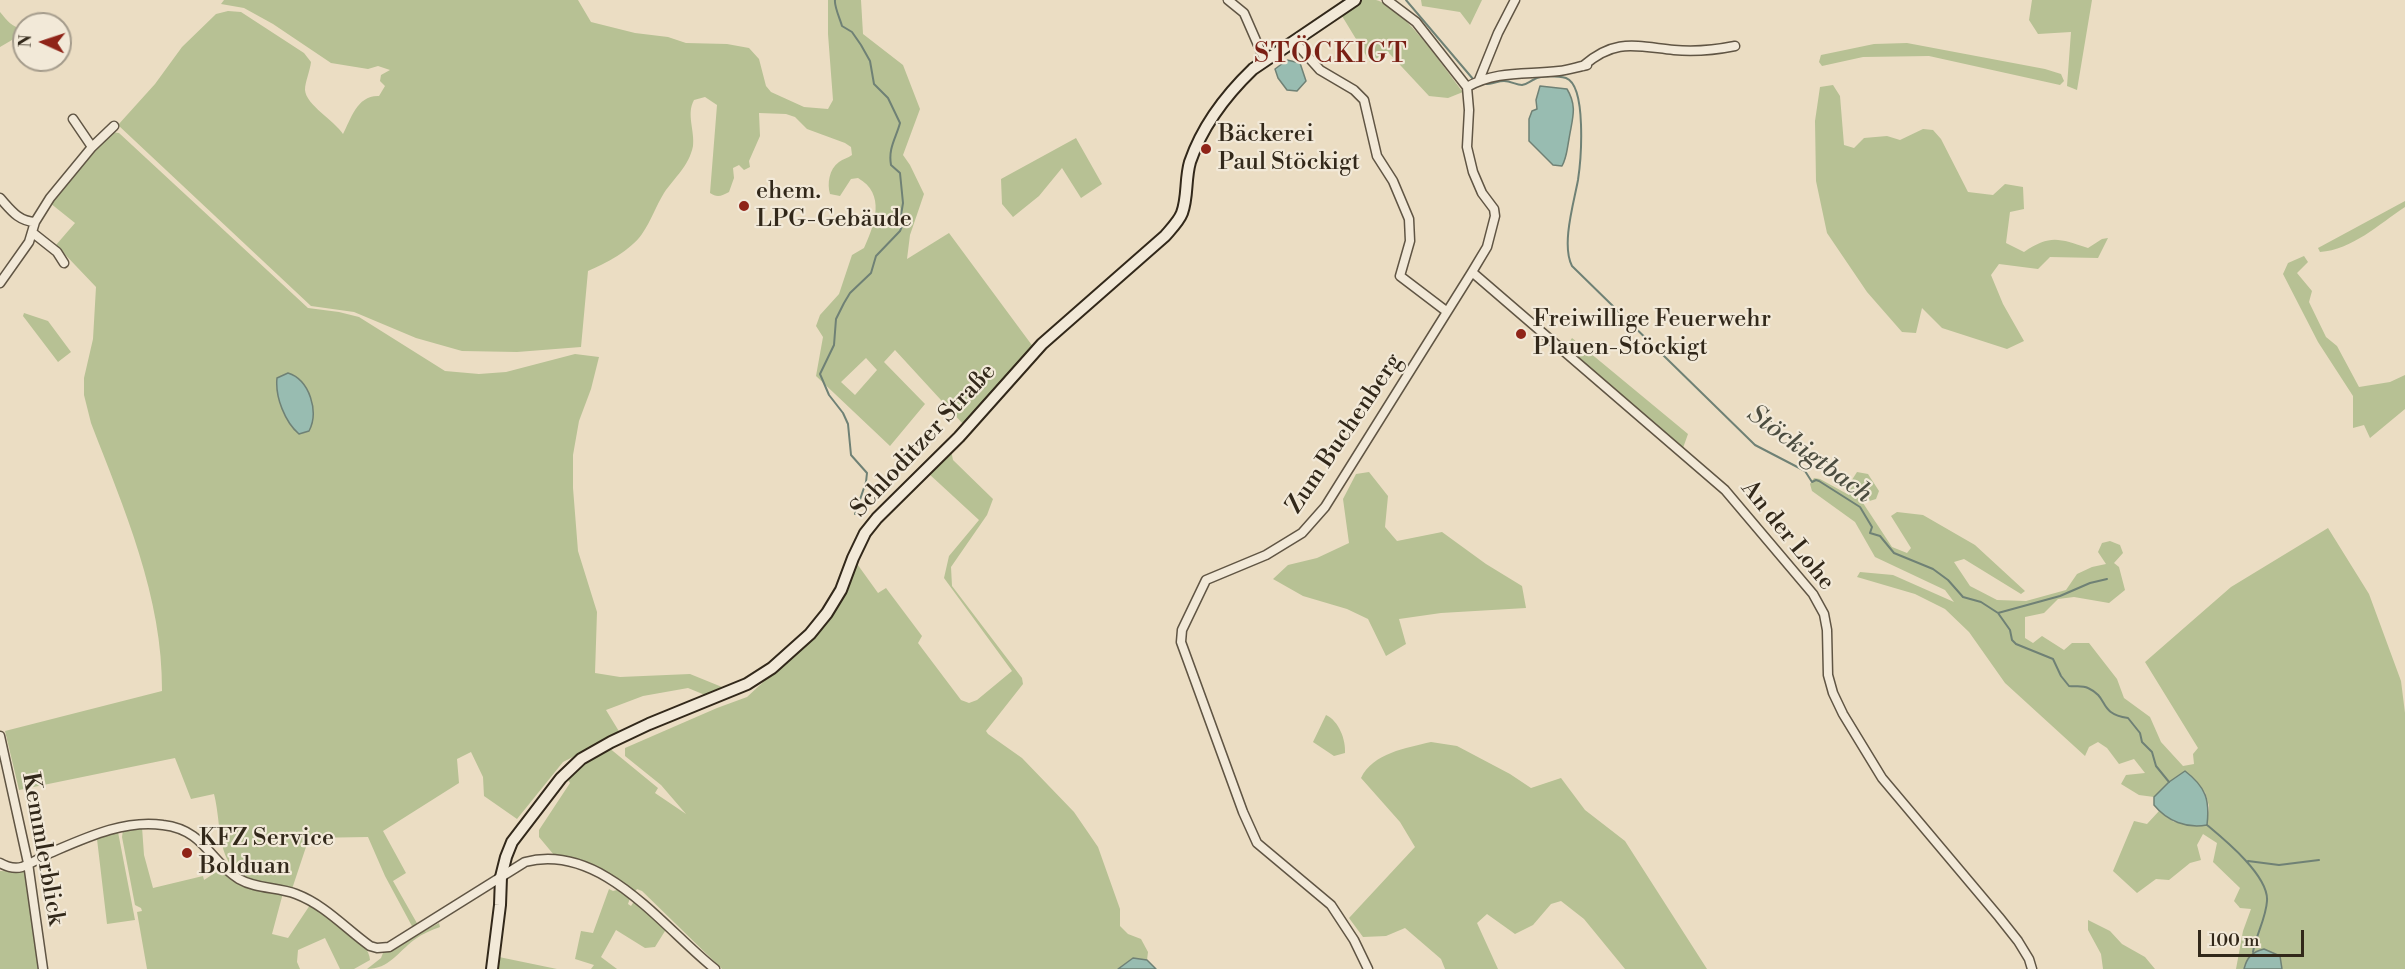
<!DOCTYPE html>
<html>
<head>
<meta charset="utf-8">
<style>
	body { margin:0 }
	#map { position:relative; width:2405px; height:969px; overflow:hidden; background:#ebddc3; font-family:"Libre Bodoni",serif }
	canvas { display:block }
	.north { position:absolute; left:12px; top:12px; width:60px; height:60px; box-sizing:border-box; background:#f2e9d8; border:2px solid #a59c8c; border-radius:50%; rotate:273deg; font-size:16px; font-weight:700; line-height:24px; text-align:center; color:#32281a }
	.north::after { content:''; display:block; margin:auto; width:21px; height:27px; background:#8f2418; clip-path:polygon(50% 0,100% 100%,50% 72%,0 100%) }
	.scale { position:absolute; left:2198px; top:930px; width:106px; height:27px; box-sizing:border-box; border:3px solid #32281a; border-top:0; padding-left:8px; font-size:18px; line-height:21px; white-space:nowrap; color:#32281a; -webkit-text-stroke:4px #f2e9d8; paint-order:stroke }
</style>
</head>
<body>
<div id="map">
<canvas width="2405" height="969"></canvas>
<div class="north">N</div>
<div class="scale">100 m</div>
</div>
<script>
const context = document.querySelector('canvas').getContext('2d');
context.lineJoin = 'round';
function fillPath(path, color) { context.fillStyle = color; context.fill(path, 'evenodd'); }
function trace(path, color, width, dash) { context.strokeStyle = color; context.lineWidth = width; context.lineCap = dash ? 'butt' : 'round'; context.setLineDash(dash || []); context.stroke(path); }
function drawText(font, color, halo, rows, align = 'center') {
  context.font = font + ' "Libre Bodoni",serif'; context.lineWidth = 4.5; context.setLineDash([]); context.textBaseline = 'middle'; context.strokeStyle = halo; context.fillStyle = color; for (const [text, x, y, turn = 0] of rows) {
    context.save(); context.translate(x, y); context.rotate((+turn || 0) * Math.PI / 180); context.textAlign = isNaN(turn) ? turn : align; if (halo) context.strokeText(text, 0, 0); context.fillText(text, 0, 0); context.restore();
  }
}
fillPath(new Path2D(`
	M 224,0 L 578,0 L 591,22 L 635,33 L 668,37 L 686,43 L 727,44 L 749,48 L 759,59 L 766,86 L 771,92 L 804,107 L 828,109 L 833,100 L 828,34 L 828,0 L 861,0 L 863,34 L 903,65 L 920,109 L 903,155 L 910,165 L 924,194 L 910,235 L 907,259 L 949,233 L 1034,348 L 963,424 L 895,350 L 884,362 L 925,404 L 890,446 L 816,376 L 823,337 L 816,326 L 820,315 L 839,294 L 852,255 L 864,248 C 875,224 886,194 858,178 L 851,179 L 840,196 L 830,194 C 827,184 829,169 839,162 C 843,159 848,158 852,155 L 851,147 L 845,143 L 807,129 L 795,117 L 786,114 L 759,113 L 760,136 L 749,161 L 750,167 L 744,170 L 739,165 L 733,168 L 734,178 L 729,192 C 722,196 717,198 710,193 L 717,105 L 705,97 L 694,100 C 686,114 695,131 693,146 C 689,166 675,177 664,193 C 656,206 651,221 642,234 C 631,250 605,264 588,271 L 581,347 L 517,352 L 462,351 L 416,338 L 354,312 L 311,306 L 118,125 L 155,84 L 182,47 L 216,14 L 228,11 L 241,12 L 304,53 L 311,62 C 310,71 305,82 305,90 C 306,105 335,121 343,134 C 351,119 357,95 379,96 L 385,86 L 380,81 L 381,75 L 390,70 L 378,66 L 368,69 L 331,63 L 273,24 L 244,8 L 221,4 ZM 866,358 L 877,370 L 855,395 L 841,382 Z
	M 1362,0 C 1367,0 1372,0 1376,0 C 1404,7 1445,69 1463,92 L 1448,98 L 1429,96 L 1388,52 L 1370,62 L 1342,16 Z
	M 1421,0 L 1482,0 L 1470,25 L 1460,12 L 1422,6 Z
	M 2032,0 L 2092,0 L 2077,90 L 2067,86 L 2071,32 L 2038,34 L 2029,20 Z
	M 0,12 C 7,20 12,28 24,29 L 24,33 L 0,47 Z
	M 1907,43 L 2045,69 L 2061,74 L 2064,81 L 2060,85 L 1929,56 L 1863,57 L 1822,66 L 1819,62 L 1821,55 L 1874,44 Z
	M 1833,85 L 1840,96 L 1844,145 L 1854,148 L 1864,138 L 1887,136 L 1900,140 L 1923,129 L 1933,130 L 1941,139 L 1968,192 L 1993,195 L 2005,184 L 2023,187 L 2024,209 L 2010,212 L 2006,243 L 2024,252 C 2051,234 2059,239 2088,248 L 2102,239 L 2108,238 L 2098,258 L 2050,257 L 2038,269 L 1999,264 L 1991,275 L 2003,304 L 2024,341 L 2007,349 L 1942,328 L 1922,308 L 1916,333 L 1902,332 L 1867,292 L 1827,233 L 1816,181 L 1815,121 L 1820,87 Z
	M 112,132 L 119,133 L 308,308 L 339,312 L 359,317 L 445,371 L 479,374 L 506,372 L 575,354 L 599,357 L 591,389 L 579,421 L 573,455 L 573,488 L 578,551 L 597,612 L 595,673 L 620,677 L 690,674 L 722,687 L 705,695 L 688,688 L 643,696 L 606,710 L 620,733 L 563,762 L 517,819 L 484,796 L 483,777 L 471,752 L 457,759 L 459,783 L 383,831 L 406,873 L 393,881 L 418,925 L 413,928 L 385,876 L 368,837 L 309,838 L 292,889 C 281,884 268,886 256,882 C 214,869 223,829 214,794 L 191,799 L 175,758 L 19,790 L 5,731 L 162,691 C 163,597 124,509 91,423 L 84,395 L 84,378 L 93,339 L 96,287 L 56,245 L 75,223 L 50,203 Z
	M 1076,138 L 1102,184 L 1081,198 L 1062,168 L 1039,196 L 1013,217 L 1002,204 L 1001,179 Z
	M 2405,201 L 2405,207 C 2379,224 2352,250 2320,252 L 2318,248 Z
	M 2304,256 L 2308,262 L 2297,273 L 2312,291 L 2309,302 L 2326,337 L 2337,346 L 2359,387 L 2390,382 L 2405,375 L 2405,409 L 2370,438 L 2364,425 L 2353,428 L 2353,396 L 2318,342 L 2283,274 L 2288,263 Z
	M 24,313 L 48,321 L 71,352 L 58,362 L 23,316 Z
	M 1572,338 L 1688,434 L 1683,448 L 1565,349 Z
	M 951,450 L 953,460 L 993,499 L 987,515 L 951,567 L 952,586 L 1022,678 L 1023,684 L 986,731 L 988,734 L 1022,758 L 1074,812 L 1098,847 L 1120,909 L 1120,926 L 1128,934 L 1141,939 L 1148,952 L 1147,960 L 1133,958 L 1118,969 L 722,969 L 642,891 L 637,889 L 634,893 L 607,874 L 573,858 L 554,855 L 539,837 L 539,830 L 570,783 L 566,777 L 581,764 L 608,747 L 658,788 L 655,793 L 686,814 L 661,785 L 625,756 L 625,748 L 717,708 L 747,697 L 813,636 L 855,561 L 878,593 L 886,588 L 922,636 L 918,643 L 961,700 L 969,703 L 977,700 L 1012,671 L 944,578 L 949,556 L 979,520 L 928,473 Z
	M 1369,472 L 1388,496 L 1385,527 L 1397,541 L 1442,532 L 1486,564 L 1522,586 L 1526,608 L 1441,613 L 1399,619 L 1406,644 L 1386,656 L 1368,619 L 1347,609 L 1303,596 L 1273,579 L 1288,565 L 1317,558 L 1349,543 L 1343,499 L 1356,474 Z
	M 1857,472 L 1868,474 L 1879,491 L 1876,499 L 1863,503 L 1892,547 L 1907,553 L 1911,548 L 1891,516 L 1897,512 L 1923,515 L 1975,545 L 2025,591 L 2021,594 L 1964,559 L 1954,562 L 1970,586 L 1997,600 L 2026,601 L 2066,590 L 2077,574 L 2092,567 L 2106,564 L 2098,552 L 2102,543 L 2110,541 L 2120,545 L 2123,553 L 2114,563 L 2119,567 L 2125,590 L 2109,603 L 2074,597 L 2058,599 L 2044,613 L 2025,617 L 2025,638 L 2033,643 L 2042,636 L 2064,650 L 2072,643 L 2089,643 L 2117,679 L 2124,698 L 2150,717 L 2161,742 L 2183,766 L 2194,764 L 2193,754 L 2198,748 L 2145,662 L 2231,587 L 2328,528 L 2369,594 L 2401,681 L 2405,713 L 2405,969 L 2282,969 L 2280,956 L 2245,964 L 2244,969 L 2236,969 L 2243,931 L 2251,909 L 2240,908 L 2234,901 L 2240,888 L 2213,862 L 2217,843 L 2203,834 L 2197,845 L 2201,860 L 2190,863 L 2169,880 L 2156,879 L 2137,893 L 2113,871 L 2134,821 L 2147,824 L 2159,811 L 2174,822 L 2207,825 L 2209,806 L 2205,792 L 2169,782 L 2154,797 L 2139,795 L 2121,784 L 2126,775 L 2145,773 L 2134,759 L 2119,764 L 2107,748 L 2098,742 L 2089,747 L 2085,756 L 2005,683 L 1969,632 L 1945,609 L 1915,594 L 1857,577 L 1860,572 L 1893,575 L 1954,602 L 1945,590 L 1875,557 L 1855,522 L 1812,491 L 1810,484 L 1814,478 L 1820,479 L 1849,495 L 1848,486 Z
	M 1326,715 C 1339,721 1346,740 1345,753 L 1334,756 L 1313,742 Z
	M 1431,742 L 1457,746 L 1510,774 L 1531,788 L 1561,778 L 1585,810 L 1625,841 L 1707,969 L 1625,969 L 1584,919 L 1561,901 L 1551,904 L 1533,925 L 1515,934 L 1487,914 L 1477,923 L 1498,969 L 1445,969 L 1441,959 L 1405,928 L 1386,936 L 1363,937 L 1349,918 L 1415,847 L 1400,822 L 1361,778 C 1373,753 1406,748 1431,742 Z
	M 142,827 L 144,855 L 153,888 L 203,876 L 204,880 L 221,869 C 237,887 260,888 283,893 L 272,934 L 288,938 L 310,905 C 326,916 370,940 370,960 L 354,969 L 340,969 L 325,938 L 298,950 L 297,962 L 300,969 L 147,969 L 137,912 L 142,911 L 141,908 L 135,905 L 122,837 L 123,830 Z
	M 118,832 L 135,920 L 107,924 L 97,839 Z
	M 0,871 L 27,872 L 38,969 L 0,969 Z
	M 609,889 L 613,891 L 617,890 L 630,898 L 628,904 L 631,906 L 635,900 L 665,927 L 665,931 L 655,947 L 645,948 L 616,930 L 601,957 L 617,969 L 591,969 L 594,965 L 575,959 L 581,931 L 593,933 Z
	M 2088,920 L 2110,931 L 2122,944 L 2145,957 L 2155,969 L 2103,969 L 2101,954 L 2088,930 Z
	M 439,923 L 440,927 C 431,930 422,934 414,940 C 398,952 389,969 367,969 L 381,958 L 383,953 Z
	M 499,957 L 557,969 L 497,969 Z`), '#b7c194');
const water = new Path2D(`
	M 1287,60 L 1300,63 L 1306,81 L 1297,91 L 1287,90 L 1278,78 L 1275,69 Z
	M 1540,86 L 1567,89 C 1578,107 1572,119 1569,139 C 1567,149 1567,157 1562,166 L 1553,165 L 1529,141 L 1529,119 L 1532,111 L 1537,109 L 1536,100 Z
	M 288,373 C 310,380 319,412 309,431 L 299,434 C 285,422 275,397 277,378 Z
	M 2185,771 C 2206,787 2210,800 2207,825 C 2187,829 2167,821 2154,805 L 2154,797 L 2169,782 Z
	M 2264,949 L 2280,956 L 2282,969 L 2244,969 C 2247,957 2252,952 2264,949 Z
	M 1133,958 L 1147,960 L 1156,969 L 1118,969 Z`);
fillPath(water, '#98bcb1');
trace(water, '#6f8175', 1.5);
trace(new Path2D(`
	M 835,0 C 834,6 840,19 842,26 L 852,32 L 861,45 L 870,61 L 874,84 L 888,98 L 900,123 C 896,138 888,148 891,165 L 900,173 L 903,203 L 901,215 L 905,219 L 900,231 L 876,256 L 871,273 L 850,293 L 844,303 L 836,319 L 834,345 L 820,374 L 829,395 L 843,413 L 848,424 L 851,455 L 867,473 L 866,482 L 855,514
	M 1406,0 L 1473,79
	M 1486,84 C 1492,84 1498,81 1504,81 C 1511,81 1516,85 1522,85 C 1528,84 1530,81 1535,79 C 1541,75 1559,76 1566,78 C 1587,86 1581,160 1578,180 C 1574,202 1561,245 1572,266 L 1755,445 L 1805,471 L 1812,482 L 1816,480 L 1819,481 L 1860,507 L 1872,527 L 1870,533 L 1880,536 L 1894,553 L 1933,569 L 1948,580 L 1963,597 L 1981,602 L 1998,613 L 2010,630 L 2012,640 L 2016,644 L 2053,659 L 2061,676 L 2069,686 C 2076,687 2082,685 2088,688 C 2110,698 2097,713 2128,718 L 2140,733 L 2142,742 L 2152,752 L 2156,766 L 2169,782
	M 1998,613 L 2060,596 L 2090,583 L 2107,579
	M 2207,825 C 2225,840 2269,876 2267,901 C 2266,918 2256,935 2253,952
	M 2248,861 L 2279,865 L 2319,860`), '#6f8175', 2);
const street = new Path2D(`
	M 1228,0 L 1244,13 L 1265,61
	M 1295,42 L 1320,70 L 1354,90 L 1364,100 L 1377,156 L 1393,181 L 1409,219 L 1410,241 L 1400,276 L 1446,311
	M 1583,66 C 1615,38 1635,46 1674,50 C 1695,52 1715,50 1735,46
	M 1479,80 L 1498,33 L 1515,0
	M 1467,87 C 1497,70 1527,75 1559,71 C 1568,70 1577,67 1587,65
	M 73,119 L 92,147
	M 0,198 C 11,210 18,221 35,222
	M 33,233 L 57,252 L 64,263
	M 1472,272 L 1725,490 L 1813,594 L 1824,614 L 1827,630 L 1828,675 L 1833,693 L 1843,714 L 1882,778 L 1999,917 L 2018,941 L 2029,959 L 2032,969
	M 0,283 L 29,242 L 35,222 L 50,198 L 92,147 L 114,126
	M 0,736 L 28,863 L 43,969
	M 0,863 C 7,867 14,869 22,867 C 31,864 41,857 50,853 C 85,838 125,819 163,825 C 205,830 209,861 239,879 C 256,889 278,887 296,894 C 325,905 345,928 370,946 L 377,948 L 389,947 L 525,862 C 602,842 663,928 715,969
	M 1368,969 L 1354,940 L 1331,905 L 1257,843 L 1243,812 L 1181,642 L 1182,630 L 1206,580 L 1266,555 L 1302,533 L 1325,507 L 1472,272 L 1487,247 L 1495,216 L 1494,209 L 1482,193 L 1473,172 L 1467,147 L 1469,110 L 1467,87 L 1416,22 L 1387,0`);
const secondary = new Path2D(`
	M 492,969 L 500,905 L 501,877 L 506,857 L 512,842 L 561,778 L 581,759 L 611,742 L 649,724 L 747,684 L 772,668 L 810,634 L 827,613 L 841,590 L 853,558 L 865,533 L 877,518 L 959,437 L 1042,344 L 1165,236 C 1171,229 1179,221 1182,213 C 1188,197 1185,179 1190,162 C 1202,127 1227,94 1253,69 L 1355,0`);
trace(street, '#605544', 11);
trace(secondary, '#32281a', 14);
trace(street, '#f2e9d8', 8);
trace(secondary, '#f2e9d8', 10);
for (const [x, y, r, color] of [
	[1206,149,6,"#8f2418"],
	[744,206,6,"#8f2418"],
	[1521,334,6,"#8f2418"],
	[187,853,6,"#8f2418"]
]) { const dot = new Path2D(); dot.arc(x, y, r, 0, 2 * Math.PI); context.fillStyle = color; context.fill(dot); trace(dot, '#f2e9d8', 2); }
drawText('24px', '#32281a', '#f2e9d8', [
	["Bäckerei",1218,135],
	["Paul Stöckigt",1218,163],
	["ehem.",756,192],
	["LPG-Gebäude",756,220],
	["Freiwillige Feuerwehr",1533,320],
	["Plauen-Stöckigt",1533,348],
	["KFZ Service",199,839],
	["Bolduan",199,867]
], 'left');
drawText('24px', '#32281a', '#f2e9d8', [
	["Zum Buchenberg",1345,434,-56],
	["Schloditzer Straße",924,441,-47],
	["An der Lohe",1787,536,51],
	["Kemmlerblick",42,849,80]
]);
drawText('italic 26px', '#4c4d40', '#f2e9d8', [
	["Stöckigtbach",1809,455,36]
]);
context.letterSpacing = '1.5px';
drawText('27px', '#7a1f14', '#f2e9d8', [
	["STÖCKIGT",1331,56]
]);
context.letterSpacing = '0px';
</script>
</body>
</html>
